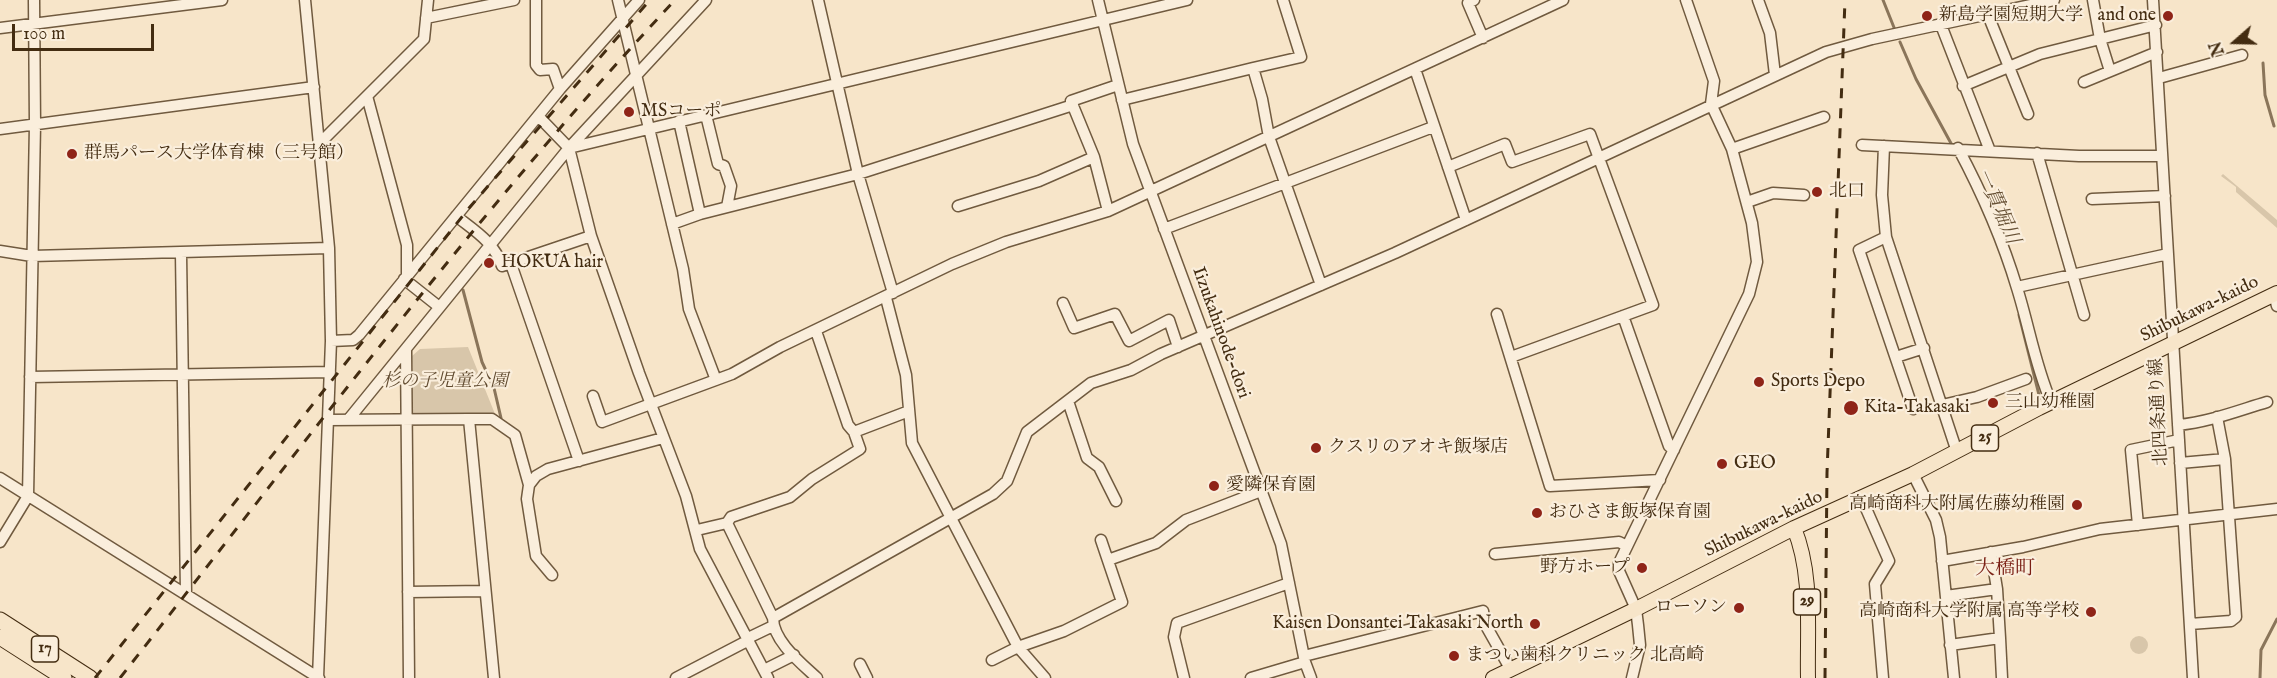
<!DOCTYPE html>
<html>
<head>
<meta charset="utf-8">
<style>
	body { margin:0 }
	#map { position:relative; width:2277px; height:678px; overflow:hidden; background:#f7e5c9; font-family:"IM FELL English",serif }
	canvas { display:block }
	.north { position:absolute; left:2205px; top:12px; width:60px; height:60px; -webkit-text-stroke:4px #faeedc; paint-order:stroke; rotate:250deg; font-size:16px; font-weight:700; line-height:24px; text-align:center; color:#432c11 }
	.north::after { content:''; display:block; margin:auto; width:21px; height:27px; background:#432c11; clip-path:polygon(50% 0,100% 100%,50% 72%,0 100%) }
	.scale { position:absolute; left:12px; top:24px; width:142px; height:27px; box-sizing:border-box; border:3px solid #432c11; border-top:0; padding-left:8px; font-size:18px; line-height:21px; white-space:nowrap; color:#432c11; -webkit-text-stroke:4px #faeedc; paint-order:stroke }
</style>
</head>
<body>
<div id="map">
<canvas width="2277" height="678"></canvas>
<div class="north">N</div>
<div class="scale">100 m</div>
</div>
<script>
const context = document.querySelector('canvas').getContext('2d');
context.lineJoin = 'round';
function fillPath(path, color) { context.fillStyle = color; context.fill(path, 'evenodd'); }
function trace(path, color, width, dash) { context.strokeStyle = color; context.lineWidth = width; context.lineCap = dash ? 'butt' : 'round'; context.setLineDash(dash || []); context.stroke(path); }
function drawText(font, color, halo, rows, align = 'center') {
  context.font = font + ' "IM FELL English","Noto Serif JP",serif'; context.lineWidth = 4.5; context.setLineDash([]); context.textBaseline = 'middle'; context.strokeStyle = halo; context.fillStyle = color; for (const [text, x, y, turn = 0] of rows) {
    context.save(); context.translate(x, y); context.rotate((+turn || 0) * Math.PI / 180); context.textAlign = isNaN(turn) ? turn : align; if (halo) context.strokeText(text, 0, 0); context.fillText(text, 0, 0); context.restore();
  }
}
fillPath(new Path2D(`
	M 2223,174 L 2277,220 L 2277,228 L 2236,192 L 2236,187 L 2221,176 Z
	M 468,347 L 495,414 L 413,415 L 412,356 L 420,349 Z
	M2130 645a9 9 0 1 1 18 0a9 9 0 1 1-18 0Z`), '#d8c6aa');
trace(new Path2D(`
	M 1883,0 L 1895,30
	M 1900,42 L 1916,79 L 1953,147
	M 2263,63 L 2265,95 L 2274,126
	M 463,290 L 482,362 L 494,388 L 501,418
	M 2019,315 L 2039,395
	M 2260,678 L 2261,650 L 2277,619`), '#8a755a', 3);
const minor = new Path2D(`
	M 305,0 L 329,248 L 331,341 L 318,678
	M 536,0 L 536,65 L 540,70 L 553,69 L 560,89
	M 618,0 L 683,269 L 689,309 L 716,380
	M 818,0 L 858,174 L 893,293
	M 1098,0 L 1133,144 L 1281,544 L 1305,662 L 1311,678
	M 1283,0 L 1301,57 L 1253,68 L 1262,99 L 1269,137 L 1321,285
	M 1474,0 L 1468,3 L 1483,38
	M 1758,0 L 1770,33 L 1775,75
	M 2093,0 L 2100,39 L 2110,71
	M 2153,0 L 2193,678
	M 1988,15 L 2028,114
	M 426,18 L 514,0
	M 1941,25 L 1990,151
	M 0,28 L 222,0
	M 1415,69 L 1466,220
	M 2159,78 L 2242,55
	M 2084,82 L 2157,52
	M 1963,86 L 2040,54 L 2156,25
	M 367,96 L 407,245 L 407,276
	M 1122,100 L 1253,68
	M 706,115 L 718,164 L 724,166 L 731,186 L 727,207
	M 538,116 L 569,148 L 1187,0
	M 679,121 L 700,214
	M 0,129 L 314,87
	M 319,144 L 424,39 L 428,0
	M 1862,145 L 2079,156 L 2162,156
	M 1884,146 L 1882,195 L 1886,237 L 1957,452
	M 569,148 L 591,236 L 639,373 L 686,496 L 700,549 L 768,678
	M 1958,148 C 1982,193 2002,238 2017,288 C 2029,326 2035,365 2051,402
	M 1732,149 L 1824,117
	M 2037,153 L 2084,315
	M 1448,167 L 1505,144 L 1512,162 L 1590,134 L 1653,305 L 1511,357
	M 2092,199 L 2165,196
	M 1747,202 L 1773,193 L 1804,195
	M 958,206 L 1039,181 L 1094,157
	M 1108,211 L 1094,157 L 1071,101 L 1118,85
	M 456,216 C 475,231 494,242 502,266 L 591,236
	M 672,224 L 700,214 L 858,174 L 1073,105
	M 1164,229 L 1433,127
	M 1886,237 L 1859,250 L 1913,409
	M 0,251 L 32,256 L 329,248
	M 181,254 L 186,593
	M 511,264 L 579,461
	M 404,279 L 438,306
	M 2017,287 L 2168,254
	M 2274,294 L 2277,306
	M 886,298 L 906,375 L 912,443 L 1018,647 L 1045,678
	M 1063,303 L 1074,328 L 1115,314 L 1129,341 L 1169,320 L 1178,347
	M 1497,314 L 1550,486 L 1660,480
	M 1623,316 L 1669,446 L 1674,450
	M 331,341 L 353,340 L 359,335 L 560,89 L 639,0
	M 406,350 L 409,678
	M 1896,357 L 1924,348
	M 30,377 L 330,372
	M 593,396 L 602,422 L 732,374 L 780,347 L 952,264 L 1006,242 L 1108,211 L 1563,0
	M 1068,401 L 1087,458 L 1099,467 L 1116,501
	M 1942,405 L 1977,397 L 2026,379
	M 469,419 L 492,419 L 515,435 L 529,485
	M 328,420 L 469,419 L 494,678
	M 348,420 L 569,148 L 706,0
	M 2178,425 C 2209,422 2237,411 2267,402
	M 854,432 L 909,411
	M 2180,463 L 2225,459
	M 1913,474 L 1936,520 L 1940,537 L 1954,678
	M 0,478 L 319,678
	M 1861,497 L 1889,561 L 1875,584 L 1883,678
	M 727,523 L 731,517 L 790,497 L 812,479 L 860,449 L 854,432 L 848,425 L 816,331
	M 2138,525 L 2131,450 L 2179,440
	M 697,530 L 727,523 L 773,618 C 773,641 801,663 817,678
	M 0,542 L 28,496 L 35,125 L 34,0
	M 1991,552 L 1997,589 L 2000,638
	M 1495,554 L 1619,542 L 1627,546
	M 1108,560 L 1156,543 L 1186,520 L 1261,491
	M 1942,561 L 2023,547 L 2100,529 L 2277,509
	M 552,575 L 536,556 L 527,499 L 529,485 L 536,476 L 548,469 L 663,438
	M 408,592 L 485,591
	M 1946,596 L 1997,589
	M 773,618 L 993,494 L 1007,481 L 1027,432 L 1091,383 L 1131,370 L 1161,354 L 1395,253 L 1826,52 L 1872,39 L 2054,0
	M 2190,624 L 2231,621 L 2236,617 L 2225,459 L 2217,417
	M 748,638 L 773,626
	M 1950,645 L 2000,638 L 2002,678
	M 1304,656 L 1483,611 L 1485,624 L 1511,670
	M 992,660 L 1018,647 L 1064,631 L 1122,602 L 1101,540
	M 860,664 L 867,678
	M 764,670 L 794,655
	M 676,678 L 749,640
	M 1184,678 L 1174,637 L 1177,623 L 1289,583
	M 1251,678 L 1305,662
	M 1632,678 L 1640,645 L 1638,625 L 1636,609 L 1619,571 L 1619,563 L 1749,294 L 1757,262 L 1752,223 L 1732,149 L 1711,104 L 1714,81 L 1686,0`);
const major = new Path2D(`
	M 1794,528 C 1813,574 1807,628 1808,678
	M 1493,678 L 1636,609 L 1794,528 L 1913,474 L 2039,408 L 2277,293`);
const highway = new Path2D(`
	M 0,620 L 90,678
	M 0,637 L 64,678`);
trace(minor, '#705a3f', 13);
trace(major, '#432c11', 16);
trace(highway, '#432c11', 17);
trace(minor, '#faeedc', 10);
trace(major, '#f7e5c9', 14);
trace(highway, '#f7e5c9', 15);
trace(new Path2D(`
	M 95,678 L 469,208 L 650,0
	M 120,678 C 300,449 476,213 675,0
	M 1825,678 L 1827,473 L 1845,0`), '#432c11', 3, [10, 10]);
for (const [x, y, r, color] of [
	[1927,16,6,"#8f2418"],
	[2168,16,6,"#8f2418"],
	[629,112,6,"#8f2418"],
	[72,154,6,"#8f2418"],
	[1817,192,6,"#8f2418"],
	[489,263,6,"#8f2418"],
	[1759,382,6,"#8f2418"],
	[1993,403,6,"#8f2418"],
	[1851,408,8,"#8f2418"],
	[1316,448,6,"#8f2418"],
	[1722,464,6,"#8f2418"],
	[1214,486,6,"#8f2418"],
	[2077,505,6,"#8f2418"],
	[1537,513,6,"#8f2418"],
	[1642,568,6,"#8f2418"],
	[1739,608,6,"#8f2418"],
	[2091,612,6,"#8f2418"],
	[1535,624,6,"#8f2418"],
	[1454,656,6,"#8f2418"]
]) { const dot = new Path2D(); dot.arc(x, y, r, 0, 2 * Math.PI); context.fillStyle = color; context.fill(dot); trace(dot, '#faeedc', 2); }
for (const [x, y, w] of [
	[1985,438,27],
	[1807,602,27],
	[45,649,27]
]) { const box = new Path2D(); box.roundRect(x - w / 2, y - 13, w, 26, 4.5); context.fillStyle = '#faeedc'; context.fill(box); trace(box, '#432c11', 1.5); }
drawText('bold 16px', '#432c11', null, [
	["25",1985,438],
	["29",1807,602],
	["17",45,649]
]);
drawText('18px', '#432c11', '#faeedc', [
	["新島学園短期大学",1939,16],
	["and one",2156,16,"right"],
	["MSコーポ",641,112],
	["群馬パース大学体育棟（三号館）",84,154],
	["北口",1829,192],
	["HOKUA hair",501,263],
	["Sports Depo",1771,382],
	["三山幼稚園",2005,403],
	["Kita-Takasaki",1864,408],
	["クスリのアオキ飯塚店",1328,448],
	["GEO",1734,464],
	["愛隣保育園",1226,486],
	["高崎商科大附属佐藤幼稚園",2065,505,"right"],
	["おひさま飯塚保育園",1549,513],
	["野方ホープ",1630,568,"right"],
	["ローソン",1727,608,"right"],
	["高崎商科大学附属 高等学校",2079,612,"right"],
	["Kaisen Donsantei Takasaki North",1523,624,"right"],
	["まつい歯科クリニック 北高崎",1466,656]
], 'left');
drawText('18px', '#432c11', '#faeedc', [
	["Shibukawa-kaido",2200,310,-26],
	["Iizukahinode-dori",1220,333,70],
	["北四条通り線",2160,412,-93],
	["Shibukawa-kaido",1764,525,-26]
]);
drawText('italic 18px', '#614b30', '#faeedc', [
	["杉の子児童公園",445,382]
]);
drawText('italic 20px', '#675135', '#faeedc', [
	["一貫堀川",1996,207,66]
]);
drawText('20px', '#7a1f14', '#faeedc', [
	["大橋町",2005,570]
]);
</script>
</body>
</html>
